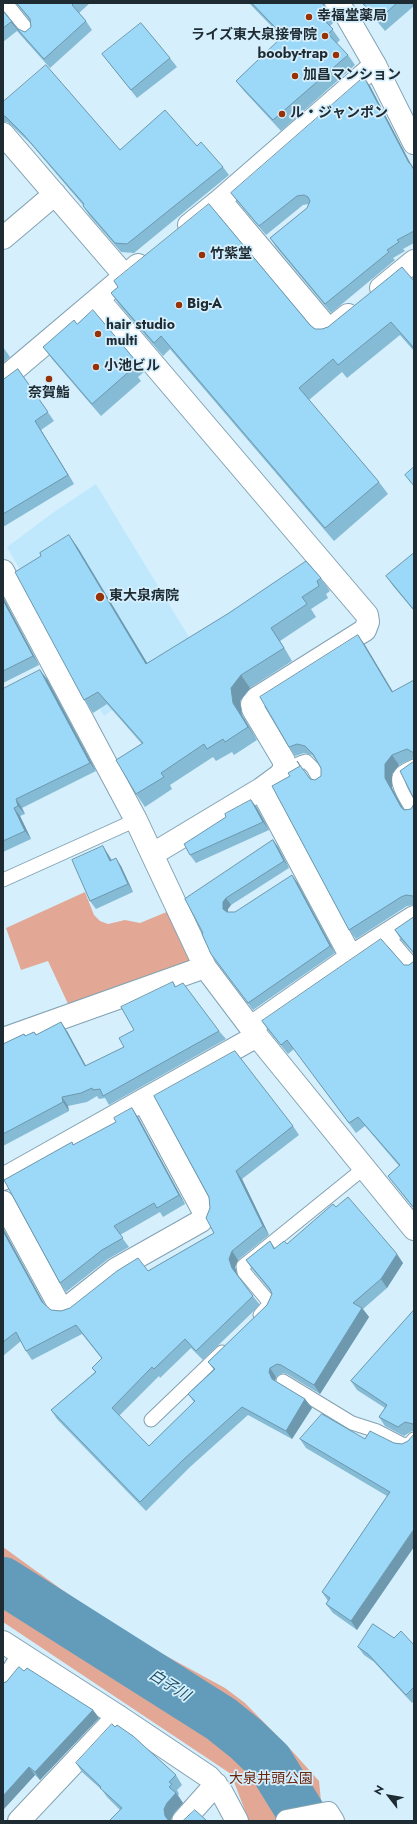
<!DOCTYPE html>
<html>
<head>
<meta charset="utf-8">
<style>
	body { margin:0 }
	#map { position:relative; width:417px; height:1824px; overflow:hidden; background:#d5effd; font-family:Jost,sans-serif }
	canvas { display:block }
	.frame { position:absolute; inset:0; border:4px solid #1f2b32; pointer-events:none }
	.north { position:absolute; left:369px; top:1776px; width:40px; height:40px; -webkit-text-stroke:3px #d5effd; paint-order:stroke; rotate:301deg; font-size:11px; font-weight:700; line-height:16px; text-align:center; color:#1f2b32 }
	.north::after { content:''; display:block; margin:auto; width:14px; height:18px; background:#1f2b32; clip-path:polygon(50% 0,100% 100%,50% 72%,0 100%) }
</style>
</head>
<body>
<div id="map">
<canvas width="417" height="1824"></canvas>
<div class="frame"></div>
<div class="north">N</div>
</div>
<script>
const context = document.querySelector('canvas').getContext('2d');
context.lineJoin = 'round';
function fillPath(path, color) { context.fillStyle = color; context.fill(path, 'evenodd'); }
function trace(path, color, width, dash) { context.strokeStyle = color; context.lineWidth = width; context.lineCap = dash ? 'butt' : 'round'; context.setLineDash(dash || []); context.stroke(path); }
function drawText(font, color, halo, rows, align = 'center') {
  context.font = font + ' Jost,"Noto Sans JP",sans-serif'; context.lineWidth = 3.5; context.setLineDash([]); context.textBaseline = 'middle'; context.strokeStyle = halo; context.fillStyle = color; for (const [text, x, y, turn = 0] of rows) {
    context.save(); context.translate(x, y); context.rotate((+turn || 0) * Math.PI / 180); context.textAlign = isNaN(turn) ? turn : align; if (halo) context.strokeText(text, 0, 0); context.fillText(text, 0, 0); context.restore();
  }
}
fillPath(new Path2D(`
	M 96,484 L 195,647 L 104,716 L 7,547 L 54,512 Z`), '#bfe8fd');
fillPath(new Path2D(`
	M 85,892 L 94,915 L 100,921 L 108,924 L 125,920 L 140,923 L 169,911 L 191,958 L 184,968 L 69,1006 L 48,961 L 21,970 L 6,928 Z
	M 3,1547 L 61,1589 L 137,1640 L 225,1688 L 245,1703 L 293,1752 L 319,1781 L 323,1821 L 249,1821 L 231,1774 L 3,1622 Z`), '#e2a895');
trace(new Path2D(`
	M 3,1581 L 221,1719 L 246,1739 L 269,1761 L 306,1821`), '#629cba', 48);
const service = new Path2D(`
	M 6,3 L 30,33
	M 414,766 C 409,769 401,771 399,777 C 396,785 410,805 414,812
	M 284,769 C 292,768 298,763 306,761 L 313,768 L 321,782
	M 3,880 L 136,820
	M 386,934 L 414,967
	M 260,1315 L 270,1303 L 244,1272 L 243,1266 L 363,1169
	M 283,1381 L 352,1423 L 377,1431 L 402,1444 L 409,1445 L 414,1439
	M 151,1420 L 222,1352`);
const minor = new Path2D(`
	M 3,134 L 125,276
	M 220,200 L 329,330 L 348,315
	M 189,225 L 220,200 L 375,65
	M 3,238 L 55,194
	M 381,288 L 414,261
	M 98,299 L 367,615 L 368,622 L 365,630 L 257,698 L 252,704 L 253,709 L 284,761 L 284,769 L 280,775 L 261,789 L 153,854
	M 3,379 L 138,265
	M 3,571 L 136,820 L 205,967 L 257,1036 L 414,1229
	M 261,789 L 351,957
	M 251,1027 L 351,957 L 414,917
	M 3,1039 L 205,967
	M 3,1179 L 257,1036
	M 3,1202 L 59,1305 L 64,1308 L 68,1307 L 116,1269 L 201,1221 L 204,1217 L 204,1212 L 144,1101
	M 3,1642 L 118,1716 L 209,1777 L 221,1791 L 237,1821
	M 3,1681 L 11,1674 L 23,1655
	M 19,1821 L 118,1716
	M 183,1821 L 216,1784
	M 287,1821 L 328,1813 L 333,1821`);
const tertiary = new Path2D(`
	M 336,3 L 345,13 L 375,65 L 414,143`);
trace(service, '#83a2b2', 15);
trace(minor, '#83a2b2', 24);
trace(tertiary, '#83a2b2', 24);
trace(service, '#fff', 13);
trace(minor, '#fff', 22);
trace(tertiary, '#fff', 22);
fillPath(new Path2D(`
	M 16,3 L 90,3 L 79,13 L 86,21 L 92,30 L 50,68 L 17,31 L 3,42 L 3,11 L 18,29 L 25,32 L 31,27 L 30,21 Z
	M 249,3 L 324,3 L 324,5 L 335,21 L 330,26 L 340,40 L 337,43 L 348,55 L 355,65 L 281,131 L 244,91 L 236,81 L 282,37 Z
	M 362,3 L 414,3 L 414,6 L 385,31 Z
	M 102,54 L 170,58 L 177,67 L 137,98 L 109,63 Z
	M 370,86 L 410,163 L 414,168 L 414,243 L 403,249 L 405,251 L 393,258 L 395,260 L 331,313 L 276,247 L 270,238 L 307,208 L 309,204 L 303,205 L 266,235 L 237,201 L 231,193 Z
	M 3,102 L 120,150 L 197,146 L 223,167 L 229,175 L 134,253 L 121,252 L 89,215 L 83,206 L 83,205 L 30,143 L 12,126 L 7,122 L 3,122 Z
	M 114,281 L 310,325 L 315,329 L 322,329 L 328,327 L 414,281 L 414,351 L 400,335 L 347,378 L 342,372 L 309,400 L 379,482 L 388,494 L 334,541 L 170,349 L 163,356 L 120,306 L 111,293 L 118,287 Z
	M 77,324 L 135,360 L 144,372 L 138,377 L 141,381 L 101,416 L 52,359 L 43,347 Z
	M 3,347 L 10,357 L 3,363 Z
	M 18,369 L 54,421 L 41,430 L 74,484 L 3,527 L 3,380 Z
	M 69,535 L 78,548 L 147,663 L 321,578 L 330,591 L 326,594 L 328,598 L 311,609 L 316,617 L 280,641 L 292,661 L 250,688 L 240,701 L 242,715 L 257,740 L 234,755 L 232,752 L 216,761 L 213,757 L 170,785 L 172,789 L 145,807 L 136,794 L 142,744 L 107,704 L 93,713 L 84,700 L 41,556 Z
	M 414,553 L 414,611 L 393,586 L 386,576 Z
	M 3,597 L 39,665 L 3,683 Z
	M 365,645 L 393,692 L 414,680 L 414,758 L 399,765 L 392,774 L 392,788 L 404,810 L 411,809 L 414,804 L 414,905 L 407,906 L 356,939 L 349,930 L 310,779 L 315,780 L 321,776 L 321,768 L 317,761 L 312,755 L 304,753 L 295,756 L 289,747 Z
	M 47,679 L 96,771 L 22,808 L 25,814 L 20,816 L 31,839 L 3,852 L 3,689 Z
	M 251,800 L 257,808 L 269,830 L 196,863 L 190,855 L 226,817 Z
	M 273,840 L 278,847 L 289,868 L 231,905 L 228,909 L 228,912 L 235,912 L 297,882 L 335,953 L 253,1010 L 216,961 L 203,933 L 185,899 Z
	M 108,854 L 112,860 L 121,866 L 133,892 L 96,909 L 90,901 Z
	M 414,917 L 414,954 L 401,940 L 395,930 Z
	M 414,961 L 414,1209 L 395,1185 L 388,1176 L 399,1166 L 365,1126 L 356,1133 L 294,1049 L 288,1054 L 268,1030 L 262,1021 L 404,965 L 409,965 Z
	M 173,982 L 176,987 L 219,1031 L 226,1039 L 109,1105 L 105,1098 L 99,1099 L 97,1096 L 87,1102 L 68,1106 L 69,1111 L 3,1146 L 3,1044 L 24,1034 L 26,1036 L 34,1032 L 37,1035 L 67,1031 L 86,1066 L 124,1047 L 134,1030 Z
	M 154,1096 L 293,1126 L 299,1135 L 242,1179 L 269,1235 L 238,1260 L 235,1267 L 237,1276 L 260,1305 L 203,1360 L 191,1348 L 160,1378 L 159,1376 L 119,1416 L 149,1446 L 194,1402 L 188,1394 L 214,1370 L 208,1362 L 267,1305 L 272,1294 L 271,1292 L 252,1269 L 246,1260 L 270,1241 L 275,1248 L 287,1244 L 336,1207 L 403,1263 L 387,1288 L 363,1309 L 369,1317 L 320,1394 L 287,1374 L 283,1373 L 276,1377 L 275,1381 L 305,1399 L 312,1408 L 292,1439 L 248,1415 L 190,1467 L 146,1511 L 57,1419 L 51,1410 L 95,1372 L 92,1368 L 102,1359 L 82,1334 L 32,1360 L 26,1351 L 21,1341 L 3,1356 L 3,1228 L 44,1304 L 51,1310 L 61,1311 L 70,1308 L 148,1271 L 214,1233 L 209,1197 Z
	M 138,1117 L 185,1204 L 163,1217 L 160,1212 L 120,1235 L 129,1247 L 108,1259 L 66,1292 L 60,1283 L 72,1142 L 74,1145 Z
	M 414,1310 L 414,1432 L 412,1431 L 404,1436 L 385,1426 L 379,1417 L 385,1408 L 357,1390 L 351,1381 Z
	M 300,1439 L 365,1439 L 402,1444 L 408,1441 L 357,1630 L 333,1613 L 326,1604 L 328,1601 L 322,1592 L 387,1496 L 306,1448 Z
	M 394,1638 L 414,1645 L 414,1701 L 412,1703 L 374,1662 L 364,1655 L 358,1647 Z
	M 24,1671 L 93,1710 L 99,1718 L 40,1780 L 35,1775 L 3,1810 L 3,1683 Z
	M 76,1763 L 176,1775 L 182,1785 L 177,1790 L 179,1794 L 178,1795 L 183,1803 L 174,1813 L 171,1819 L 120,1810 L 107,1797 L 102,1790 L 82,1772 Z`), '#86bbd5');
fillPath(new Path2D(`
	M 364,77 L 370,86 L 414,170 L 409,163 Z
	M 35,421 L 41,430 L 74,484 L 68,475 Z
	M 69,535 L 78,548 L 155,676 L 146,664 Z
	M 3,597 L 39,665 L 33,656 L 3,600 Z
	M 271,628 L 280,641 L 292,661 L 284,648 Z
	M 358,635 L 365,645 L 399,702 L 392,692 Z
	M 40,670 L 47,679 L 96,771 L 90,763 Z
	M 241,675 L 250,688 L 240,701 L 242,715 L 257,740 L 248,727 L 233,703 L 231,688 Z
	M 392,755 L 399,765 L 392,774 L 392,788 L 407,816 L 401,807 L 385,778 L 385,764 Z
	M 16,799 L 22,808 L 25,814 L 18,806 Z
	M 251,800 L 257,808 L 269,830 L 263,822 Z
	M 14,808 L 20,816 L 31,839 L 25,831 Z
	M 273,840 L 278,847 L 289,868 L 284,861 Z
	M 103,846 L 108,854 L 115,869 L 110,861 Z
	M 116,858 L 121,866 L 133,892 L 128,884 Z
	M 292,875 L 297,882 L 335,953 L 330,946 Z
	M 226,898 L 231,905 L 228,909 L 228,916 L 223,909 L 223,902 Z
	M 61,1022 L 67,1031 L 91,1075 L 85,1066 Z
	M 62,1097 L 68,1106 L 69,1111 L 63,1102 Z
	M 132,1108 L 138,1117 L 185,1204 L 179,1195 Z
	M 236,1171 L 242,1179 L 269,1235 L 263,1226 Z
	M 3,1228 L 48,1311 L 42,1302 L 3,1231 Z
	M 232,1251 L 238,1260 L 235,1267 L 238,1277 L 232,1268 L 229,1259 Z
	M 397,1254 L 403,1263 L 387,1288 L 381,1279 Z
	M 362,1308 L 369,1317 L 320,1394 L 314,1385 Z
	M 270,1368 L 276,1377 L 275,1381 L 272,1379 L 269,1372 Z
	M 305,1399 L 312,1408 L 292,1439 L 286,1431 Z
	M 414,1529 L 414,1547 L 357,1630 L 351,1621 Z
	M 93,1710 L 99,1718 L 40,1780 L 35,1772 Z
	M 29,1767 L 35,1775 L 3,1810 L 3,1796 Z
	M 176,1793 L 183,1803 L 174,1813 L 171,1819 L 171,1821 L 168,1821 L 165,1816 L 164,1809 L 167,1803 Z`), '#6d98ae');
const building = new Path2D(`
	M 17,3 L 74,3 L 72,5 L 86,21 L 44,59 L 11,22 L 3,28 L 3,11 L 18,29 L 25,32 L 31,27 L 30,19 Z
	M 252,3 L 322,3 L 328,10 L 321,17 L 333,29 L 328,34 L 348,55 L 273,120 L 236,81 L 283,36 Z
	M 363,3 L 397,3 L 378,20 Z
	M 141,23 L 170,58 L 131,90 L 102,54 Z
	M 46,65 L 120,150 L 165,110 L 197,146 L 201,142 L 223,167 L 127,244 L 115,243 L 83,206 L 84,204 L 23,134 L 6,117 L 3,115 L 3,102 Z
	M 364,77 L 409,163 L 410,163 L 414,170 L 414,231 L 397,240 L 399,242 L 387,250 L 389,252 L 325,304 L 270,238 L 307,208 L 310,201 L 308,197 L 304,195 L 297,196 L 259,226 L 231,193 Z
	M 209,204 L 310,325 L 315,329 L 322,329 L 328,327 L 402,267 L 414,281 L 414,348 L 391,322 L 338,365 L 333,359 L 299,388 L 379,482 L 325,528 L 161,336 L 154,343 L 111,293 L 118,287 L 114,281 Z
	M 93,310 L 135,360 L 129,365 L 132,369 L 92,404 L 43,347 L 74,320 L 77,324 Z
	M 18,369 L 48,412 L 35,421 L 68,475 L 3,514 L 3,380 Z
	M 414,467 L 414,486 L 405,475 Z
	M 69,535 L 146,664 L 229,613 L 306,561 L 321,578 L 317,581 L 319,586 L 302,597 L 307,604 L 271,628 L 284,648 L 241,675 L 231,688 L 233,703 L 248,727 L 225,742 L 223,739 L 207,749 L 204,744 L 161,773 L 164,777 L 136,794 L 116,760 L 143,743 L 98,692 L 84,700 L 15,572 L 41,556 L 40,553 Z
	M 414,553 L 414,610 L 386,576 Z
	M 3,600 L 33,656 L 3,671 Z
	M 358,635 L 392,692 L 414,680 L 414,753 L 407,749 L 392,755 L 385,764 L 385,778 L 401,807 L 404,810 L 411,809 L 414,804 L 414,897 L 413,896 L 406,895 L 401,897 L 349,930 L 272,786 L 290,776 L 288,773 L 300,766 L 297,761 L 310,779 L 315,780 L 321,776 L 321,768 L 313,754 L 305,746 L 297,744 L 289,747 L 260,697 Z
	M 40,670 L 90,763 L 16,799 L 18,806 L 14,808 L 25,831 L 3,841 L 3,689 Z
	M 414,760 L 414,799 L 400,771 L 414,761 Z
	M 251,800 L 263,822 L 190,855 L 184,844 L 226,817 L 225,814 Z
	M 273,840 L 284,861 L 226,898 L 223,902 L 223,909 L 227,912 L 235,912 L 292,875 L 330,946 L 248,1003 L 211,954 L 202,934 L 203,933 L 185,899 Z
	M 103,846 L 110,861 L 116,858 L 128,884 L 90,901 L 72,860 Z
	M 414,917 L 414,955 L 413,952 L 395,930 Z
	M 381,939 L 404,965 L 409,965 L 414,961 L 414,1208 L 388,1176 L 400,1165 L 358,1117 L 349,1123 L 287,1040 L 281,1045 L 262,1021 Z
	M 173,982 L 175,987 L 183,983 L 219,1031 L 103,1096 L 100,1089 L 93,1090 L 92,1088 L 81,1093 L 62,1097 L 63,1102 L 3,1134 L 3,1044 L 24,1034 L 25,1036 L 34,1032 L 36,1035 L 61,1022 L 85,1066 L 124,1047 L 119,1038 L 134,1030 L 121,1007 Z
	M 235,1051 L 293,1126 L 236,1171 L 263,1226 L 232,1251 L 229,1259 L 232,1268 L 253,1296 L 196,1351 L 185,1339 L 154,1369 L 152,1367 L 112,1408 L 149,1446 L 195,1401 L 188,1394 L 215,1369 L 208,1362 L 267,1305 L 272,1294 L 270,1289 L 246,1260 L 270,1241 L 274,1249 L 284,1241 L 287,1244 L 333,1204 L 336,1207 L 348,1197 L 397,1254 L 381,1279 L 353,1303 L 362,1308 L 314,1385 L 281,1365 L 277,1364 L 270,1368 L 269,1372 L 272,1379 L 305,1399 L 286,1431 L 242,1407 L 184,1459 L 140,1502 L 51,1410 L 96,1372 L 92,1368 L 102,1358 L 76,1325 L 26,1351 L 16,1332 L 3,1342 L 3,1231 L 42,1302 L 51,1310 L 61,1311 L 70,1308 L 117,1271 L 138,1258 L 148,1271 L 214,1233 L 206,1218 L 210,1208 L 209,1197 L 154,1096 Z
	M 132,1108 L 179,1195 L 157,1208 L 154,1203 L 114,1226 L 123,1238 L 102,1250 L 60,1283 L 4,1180 L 72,1142 L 73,1145 L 116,1122 L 114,1118 Z
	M 414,1310 L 414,1427 L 413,1424 L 405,1422 L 398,1427 L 379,1417 L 387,1405 L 351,1381 Z
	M 322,1414 L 365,1439 L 370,1431 L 394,1443 L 402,1444 L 408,1441 L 414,1434 L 414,1529 L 351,1621 L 326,1604 L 330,1598 L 322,1592 L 390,1492 L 300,1439 Z
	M 373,1624 L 394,1638 L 401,1631 L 414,1645 L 414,1687 L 406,1695 L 368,1654 L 358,1647 Z
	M 19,1667 L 24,1671 L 27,1668 L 93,1710 L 35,1772 L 29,1767 L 3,1796 L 3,1683 L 6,1682 Z
	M 112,1724 L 115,1727 L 117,1725 L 133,1736 L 176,1775 L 169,1782 L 172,1784 L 169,1787 L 176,1793 L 167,1803 L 164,1809 L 165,1816 L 169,1821 L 109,1821 L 122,1808 L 100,1788 L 101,1787 L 76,1763 Z
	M 195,1810 L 207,1821 L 183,1821 Z`);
fillPath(building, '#9cd9f8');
trace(building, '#6d98ae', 1);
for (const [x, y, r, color] of [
	[309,17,4,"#973106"],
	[325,36,4,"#973106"],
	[336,55,4,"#973106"],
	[295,76,4,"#973106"],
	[282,114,4,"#973106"],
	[202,255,4,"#973106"],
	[179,305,4,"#973106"],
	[98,334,4,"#973106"],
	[96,367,4,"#973106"],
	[49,379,4,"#973106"],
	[100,597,5,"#973106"]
]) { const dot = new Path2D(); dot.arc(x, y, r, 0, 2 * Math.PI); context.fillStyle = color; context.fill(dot); trace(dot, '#d5effd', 1.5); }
drawText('bold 14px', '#1f2b32', '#d5effd', [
	["幸福堂薬局",317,17],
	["ライズ東大泉接骨院",317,36,"right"],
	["booby-trap",328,55,"right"],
	["加昌マンション",303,76],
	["ル・ジャンポン",290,114],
	["竹紫堂",210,255],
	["Big-A",187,305],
	["hair studio",106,326],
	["multi",106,342],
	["小池ビル",104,367],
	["奈賀鮨",49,394,"center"],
	["東大泉病院",109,597]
], 'left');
drawText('14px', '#6c260d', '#d5effd', [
	["大泉井頭公園",271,1780]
]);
drawText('italic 15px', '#1e4e64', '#d5effd', [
	["白子川",169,1686,32]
]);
</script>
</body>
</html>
